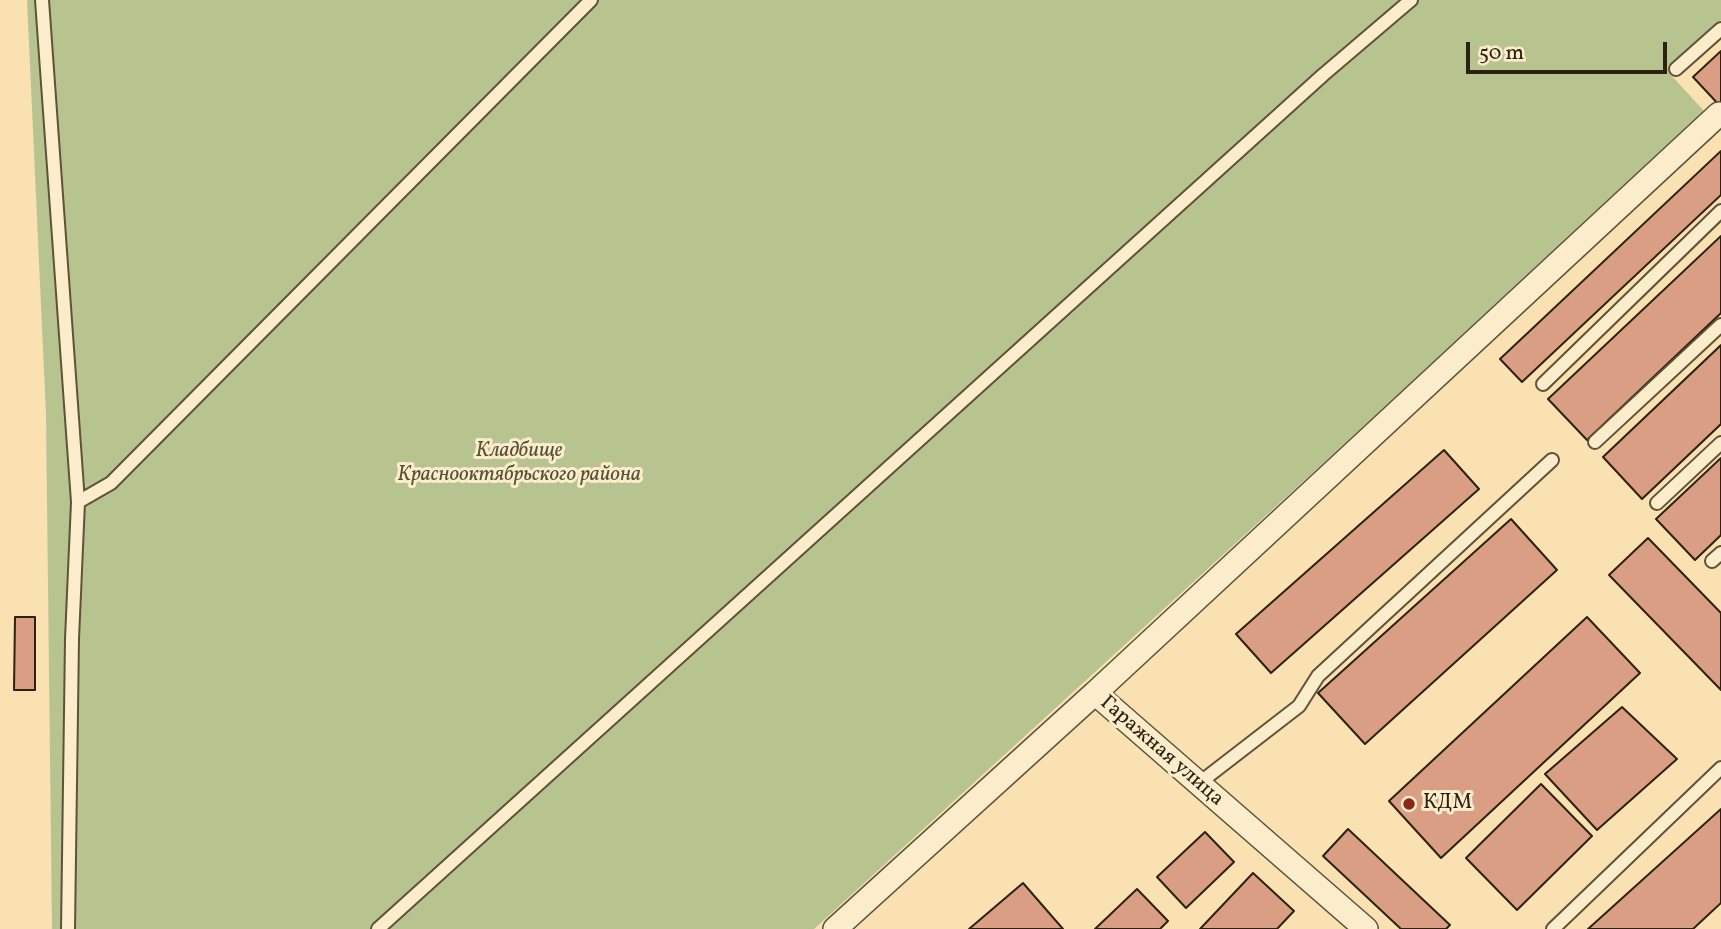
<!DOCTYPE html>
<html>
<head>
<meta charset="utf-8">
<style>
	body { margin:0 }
	#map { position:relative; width:1721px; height:929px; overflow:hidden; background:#f9e1b1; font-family:Vollkorn,serif }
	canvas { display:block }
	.scale { position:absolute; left:1466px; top:42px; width:201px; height:32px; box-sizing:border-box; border:4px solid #2d2111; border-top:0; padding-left:9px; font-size:21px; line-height:24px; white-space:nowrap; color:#2d2111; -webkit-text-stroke:5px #fbeccc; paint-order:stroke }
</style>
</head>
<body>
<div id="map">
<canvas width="1721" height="929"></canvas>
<div class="scale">50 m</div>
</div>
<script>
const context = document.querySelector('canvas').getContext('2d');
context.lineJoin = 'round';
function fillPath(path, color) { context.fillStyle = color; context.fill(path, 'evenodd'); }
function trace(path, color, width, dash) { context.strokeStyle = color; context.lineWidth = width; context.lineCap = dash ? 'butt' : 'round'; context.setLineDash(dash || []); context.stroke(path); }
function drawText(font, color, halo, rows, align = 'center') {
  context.font = font + ' Vollkorn,serif'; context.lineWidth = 6; context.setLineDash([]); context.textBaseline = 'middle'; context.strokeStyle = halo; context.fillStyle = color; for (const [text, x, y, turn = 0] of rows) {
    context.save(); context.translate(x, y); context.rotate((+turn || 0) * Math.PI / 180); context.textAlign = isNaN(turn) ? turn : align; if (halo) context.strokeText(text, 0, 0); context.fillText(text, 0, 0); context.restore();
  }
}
fillPath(new Path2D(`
	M 27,0 L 1721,0 L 1721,20 L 1669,73 L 1706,113 L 814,929 L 52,929 L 46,414 Z`), '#b8c490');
const building = new Path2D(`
	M 1721,51 L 1721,107 L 1693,77 Z
	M 1721,151 L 1721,195 L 1522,382 L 1500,359 Z
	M 1721,236 L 1721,313 L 1587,440 L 1548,399 Z
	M 1721,345 L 1721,424 L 1642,499 L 1603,457 Z
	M 1444,450 L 1479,489 L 1271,673 L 1236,634 Z
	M 1721,458 L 1721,535 L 1695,560 L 1656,519 Z
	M 1511,519 L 1557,570 L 1365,744 L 1318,693 Z
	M 1648,538 L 1721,613 L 1721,690 L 1609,575 Z
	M 15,617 L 35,617 L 35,690 L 14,690 Z
	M 1587,617 L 1640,673 L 1441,858 L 1389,801 Z
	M 1622,707 L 1677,759 L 1597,830 L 1545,774 Z
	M 1541,784 L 1592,836 L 1517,910 L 1466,858 Z
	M 1721,809 L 1721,903 L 1693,929 L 1588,929 Z
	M 1348,829 L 1450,925 L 1446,929 L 1401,929 L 1323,856 Z
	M 1205,832 L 1234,862 L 1186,908 L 1157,877 Z
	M 1253,873 L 1294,911 L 1277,929 L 1200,929 Z
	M 1023,883 L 1063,929 L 969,929 Z
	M 1137,889 L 1168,921 L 1160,929 L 1095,929 Z`);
fillPath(building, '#d99e83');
trace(building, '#2d2111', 2);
const lane = new Path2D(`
	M 42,0 L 78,502 L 111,483 L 591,0
	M 1676,69 L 1721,29
	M 1543,384 L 1721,211
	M 1595,442 L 1721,325
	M 1657,503 L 1721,443
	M 1712,561 L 1721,553
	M 1198,784 L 1299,706 L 1318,676 L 1552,460
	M 68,929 L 72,639 L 78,502
	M 378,929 L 1323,75 L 1411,0
	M 1553,929 L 1721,768`);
const street = new Path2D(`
	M 1095,693 L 1719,114
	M 835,929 L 1095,693 L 1366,929`);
trace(lane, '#605139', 16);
trace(street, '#605139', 26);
trace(lane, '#fbeccc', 12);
trace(street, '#fbeccc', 23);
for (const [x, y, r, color] of [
	[1409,804,7,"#8f2418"]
]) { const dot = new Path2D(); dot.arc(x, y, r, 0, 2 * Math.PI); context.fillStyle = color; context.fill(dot); trace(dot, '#fbeccc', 2.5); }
drawText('italic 21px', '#575237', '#fbeccc', [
	["Кладбище",519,452],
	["Краснооктябрьского района",519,476]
]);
drawText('21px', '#2d2111', '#fbeccc', [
	["Гаражная улица",1161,752,41]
]);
drawText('21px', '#2d2111', '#fbeccc', [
	["КДМ",1423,804]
], 'left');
</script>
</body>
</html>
